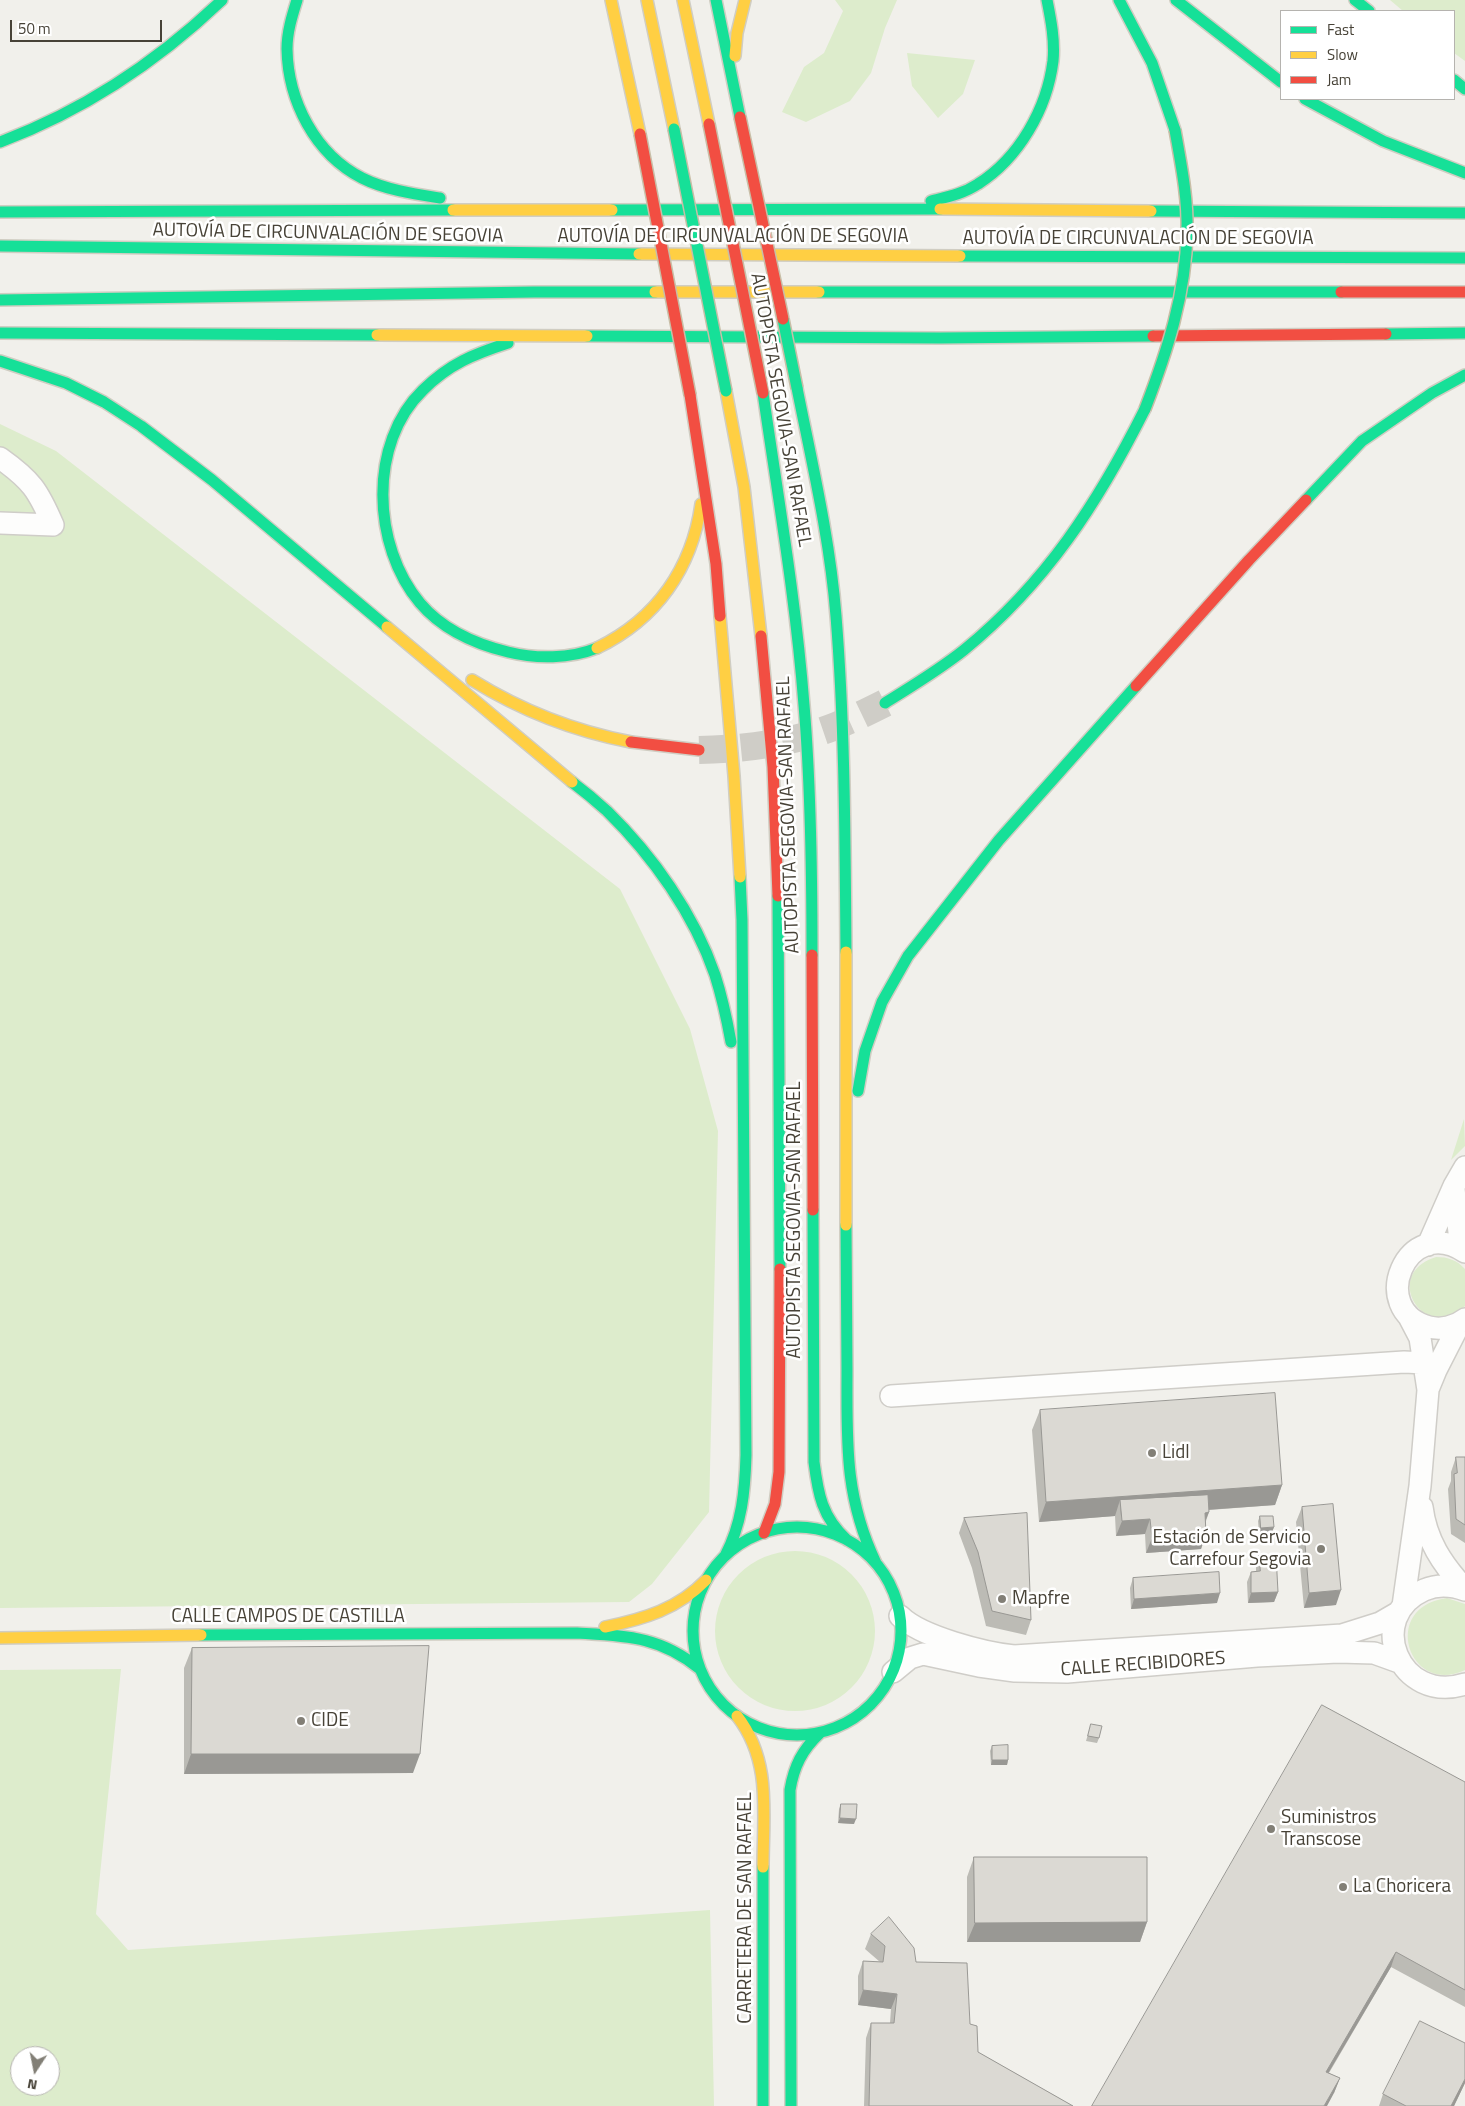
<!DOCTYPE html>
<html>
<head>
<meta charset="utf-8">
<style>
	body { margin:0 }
	#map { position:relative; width:1465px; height:2106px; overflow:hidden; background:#f1f0eb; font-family:"Titillium Web",sans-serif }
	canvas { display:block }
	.legend { position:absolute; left:1280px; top:10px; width:175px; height:90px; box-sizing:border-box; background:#fff; border:1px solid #b5b3af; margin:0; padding:6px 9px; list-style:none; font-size:15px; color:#474237 }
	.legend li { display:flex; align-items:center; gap:10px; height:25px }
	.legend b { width:25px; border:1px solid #b5b3af }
	.north { position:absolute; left:10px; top:2046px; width:50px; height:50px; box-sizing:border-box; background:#fff; border:1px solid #b5b3af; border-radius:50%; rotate:191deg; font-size:14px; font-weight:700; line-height:20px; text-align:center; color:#474237 }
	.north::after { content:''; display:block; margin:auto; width:18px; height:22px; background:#827f76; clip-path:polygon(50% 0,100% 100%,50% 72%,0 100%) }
	.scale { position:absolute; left:10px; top:20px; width:152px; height:22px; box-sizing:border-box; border:2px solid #474237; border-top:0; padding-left:6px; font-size:15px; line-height:18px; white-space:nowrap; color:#474237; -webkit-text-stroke:4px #fff; paint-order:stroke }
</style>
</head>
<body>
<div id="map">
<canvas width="1465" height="2106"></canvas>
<ul class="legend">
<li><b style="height:6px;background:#16e098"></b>Fast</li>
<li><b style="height:6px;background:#ffcf43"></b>Slow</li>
<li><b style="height:6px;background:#f24e42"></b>Jam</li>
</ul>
<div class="north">N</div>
<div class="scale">50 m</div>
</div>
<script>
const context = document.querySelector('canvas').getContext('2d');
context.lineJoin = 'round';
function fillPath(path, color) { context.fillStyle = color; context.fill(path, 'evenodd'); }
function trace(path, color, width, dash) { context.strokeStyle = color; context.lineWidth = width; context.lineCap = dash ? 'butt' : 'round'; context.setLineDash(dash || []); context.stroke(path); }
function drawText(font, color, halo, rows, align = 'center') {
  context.font = font + ' "Titillium Web",sans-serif'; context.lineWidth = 5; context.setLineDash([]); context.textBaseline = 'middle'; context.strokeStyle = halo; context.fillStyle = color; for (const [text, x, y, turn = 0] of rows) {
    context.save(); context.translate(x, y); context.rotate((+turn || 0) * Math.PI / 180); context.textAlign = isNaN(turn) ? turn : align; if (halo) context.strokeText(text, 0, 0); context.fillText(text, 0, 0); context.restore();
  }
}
fillPath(new Path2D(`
	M 835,0 L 897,0 L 885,28 L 871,73 L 850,101 L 806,122 L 782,112 L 804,67 L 824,53 L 843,11 Z
	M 1390,0 L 1465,0 L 1465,61 L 1454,53 L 1454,11 L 1403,11 Z
	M 907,53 L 975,60 L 963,94 L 938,118 L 912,86 Z
	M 0,424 L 56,451 L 620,889 L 690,1029 L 718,1131 L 709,1512 L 652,1584 L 629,1602 L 0,1608 Z
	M 1464,1119 L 1465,1146 L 1451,1160 Z
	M 1436,1257 C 1448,1257 1457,1260 1465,1269 L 1465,1306 C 1429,1347 1378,1275 1436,1257 Z
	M715 1631a80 80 0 1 1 160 0a80 80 0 1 1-160 0Z
	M 1447,1598 L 1465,1604 L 1465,1670 C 1409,1697 1379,1607 1447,1598 Z
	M 121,1669 L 96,1914 L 128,1950 L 710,1910 L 714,2106 L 0,2106 L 0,1670 ZM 20,2056 L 50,2056 L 50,2086 L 20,2086 Z`), '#ddeccc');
trace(new Path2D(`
	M 699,750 C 745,749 793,743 836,726 C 853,719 869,711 885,703`), '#cfcdc7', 28, [28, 14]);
const street = new Path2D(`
	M 0,458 C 31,480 38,490 53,525 L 0,523
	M 1454,1189 L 1459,1232 L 1465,1249
	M 1428,1245 L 1454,1186 L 1465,1167
	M 1465,1252 C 1406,1213 1367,1311 1429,1327 C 1441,1330 1455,1327 1465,1319
	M 1429,1387 L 1436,1370 L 1460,1323
	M 891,1396 L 1404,1362 L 1425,1363
	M 1422,1507 C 1426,1540 1442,1564 1465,1589
	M 1465,1590 C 1451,1585 1438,1584 1424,1590 C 1364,1617 1399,1705 1465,1684
	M 1403,1606 L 1420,1486 L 1428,1390 L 1420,1338 L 1408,1315
	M 900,1616 C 921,1637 985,1653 1014,1656 L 1342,1635 L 1380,1623 L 1399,1612
	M 893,1672 L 910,1658 L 923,1654 L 979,1666 L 1015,1671 L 1067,1672 L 1257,1656 L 1338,1652 L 1374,1653 L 1399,1662`);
const fast = new Path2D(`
	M 297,0 C 292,16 287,32 287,49 C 288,101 315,154 362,178 C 386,190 414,194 440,198
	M 716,0 L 740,117
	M 1119,0 L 1152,63 L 1175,130
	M 1176,0 L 1281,82
	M 1355,0 L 1369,11
	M 1454,80 L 1465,89
	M 1305,99 L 1383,141 L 1465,173
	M 0,142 C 83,111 158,61 222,0
	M 931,201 C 947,197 963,194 978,184 C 1019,158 1047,109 1053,61 C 1055,41 1051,20 1047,0
	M 612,210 L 940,209
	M 1151,211 L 1465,213
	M 0,212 L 453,210
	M 0,246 L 639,254
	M 960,256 L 1465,258
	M 819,292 L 1341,292
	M 0,300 L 534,292 L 655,292
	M 0,333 L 377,335
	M 1386,334 L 1465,333
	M 587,336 L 940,338 L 1153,336
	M 508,343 C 474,354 449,364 423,390 C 368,443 372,546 420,603 C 442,629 475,644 508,652 C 536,659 570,659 597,648
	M 0,361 L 66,383 L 104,402 L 141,426 L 212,480 L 387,627
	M 797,388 C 812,463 830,539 836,616 C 845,728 845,840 846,952
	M 763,393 C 778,497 796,601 804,705 C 811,788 812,872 812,955
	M 1306,500 L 1362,441 L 1432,393 L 1465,375
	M 885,703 C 912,686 939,670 964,650 C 1046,583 1098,503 1145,409
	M 572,782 C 584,791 596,801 607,811 C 653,856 694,914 715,975 C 722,997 727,1020 731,1042
	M 778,896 L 780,1269
	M 858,1091 L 865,1051 L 882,1002 L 908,956 L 999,840 L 1136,686
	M 813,1210 L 814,1462 C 818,1494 822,1517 847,1540
	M 846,1225 C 846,1273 847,1322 847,1370 C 847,1441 844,1496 876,1563
	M693 1631a104 104 0 1 1 208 0a104 104 0 1 1-208 0Z
	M 725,1556 C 742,1524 745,1491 746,1455 L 742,920 L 740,877
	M 201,1635 L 577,1633 C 626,1636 660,1636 700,1669
	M 763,1867 L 763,2106
	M 791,2106 L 790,1790 C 794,1766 802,1750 820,1733`);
const slow = new Path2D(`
	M 611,0 L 640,134
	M 647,0 L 674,129
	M 683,0 L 709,124
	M 735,56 L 737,33 L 745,0
	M 940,209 L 1151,211
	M 453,210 L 612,210
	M 639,254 L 960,256
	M 655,292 L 819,292
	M 377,335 L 587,336
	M 726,391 L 744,487 L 761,636
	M 720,616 L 734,776 L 740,877
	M 387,627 L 572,782
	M 597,648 C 657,619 692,568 701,504
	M 472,680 C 522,711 573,731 631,742
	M 846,952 L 846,1225
	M 605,1627 C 644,1619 678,1609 706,1580
	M 0,1638 L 201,1635
	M 737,1716 C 772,1761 763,1813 763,1867`);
const jam = new Path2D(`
	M 1341,292 L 1465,292
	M 1153,336 L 1386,334
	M 690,395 L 716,564 L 720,616
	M 761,636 L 773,767 L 778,896
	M 1136,686 L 1249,560 L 1306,500
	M 631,742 L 699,750
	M 812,955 L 813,1210
	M 764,1533 L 775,1504 L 779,1472 L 780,1269`);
trace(street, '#cfcdc8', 24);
trace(fast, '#d0cdc2', 14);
trace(slow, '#d0cdc2', 14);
trace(jam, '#d0cdc2', 14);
trace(street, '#fdfdfc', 21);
trace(fast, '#16e098', 11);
trace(slow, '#ffcf43', 11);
trace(jam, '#f24e42', 11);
const fastBridge = new Path2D(`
	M 674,129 L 726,391
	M 783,319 L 797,388
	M 1145,409 C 1167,352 1186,294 1187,232 C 1188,198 1181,164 1175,130`);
const jamBridge = new Path2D(`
	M 740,117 L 783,319
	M 709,124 L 763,393
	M 640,134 L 690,395`);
trace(fastBridge, '#c8bea7', 14, []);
trace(jamBridge, '#c8bea7', 14, []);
trace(fastBridge, '#16e098', 11);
trace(jamBridge, '#f24e42', 11);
fillPath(new Path2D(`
	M 1040,1410 L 1282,1485 L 1275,1505 L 1209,1510 L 1209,1512 L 1206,1521 L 1206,1534 L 1201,1549 L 1146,1553 L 1145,1534 L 1116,1536 L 1115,1516 L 1039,1522 L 1032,1430 Z
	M 1456,1457 L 1465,1457 L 1465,1543 L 1451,1534 L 1448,1489 L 1451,1481 L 1451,1472 Z
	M 1302,1507 L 1336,1605 L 1304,1608 L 1296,1522 Z
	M 1260,1516 L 1274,1527 L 1272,1532 L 1259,1533 L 1258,1521 Z
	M 964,1518 L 1031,1620 L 1026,1635 L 986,1626 L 972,1568 L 959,1533 Z
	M 1259,1555 L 1278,1592 L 1274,1602 L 1248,1603 L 1247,1582 L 1251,1572 L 1256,1571 L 1256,1565 Z
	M 1133,1578 L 1217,1603 L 1131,1609 L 1130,1588 Z
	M 192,1648 L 413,1773 L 184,1774 L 184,1668 Z
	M 1091,1724 L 1099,1738 L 1097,1743 L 1086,1741 Z
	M 992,1746 L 1008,1760 L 1007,1765 L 991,1765 L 990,1751 Z
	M 1465,1782 L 1465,2007 L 1391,1967 L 1329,2073 L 1340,2078 L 1334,2093 L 1092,2106 Z
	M 841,1804 L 854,1824 L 838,1823 L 839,1809 Z
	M 974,1857 L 1147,1922 L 1140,1942 L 967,1942 L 967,1877 Z
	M 871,1934 L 916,1962 L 970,2024 L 978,2052 L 1073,2106 L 864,2106 L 866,2038 L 871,2023 L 890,2023 L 891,2009 L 858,2005 L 858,1976 L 863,1961 L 880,1962 L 865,1949 Z
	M 1465,2043 L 1465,2083 L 1454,2106 L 1379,2106 L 1383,2094 Z`), '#bcbbb5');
fillPath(new Path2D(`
	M 1282,1485 L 1275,1505 L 1121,1516 L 1120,1500 L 1115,1516 L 1039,1522 L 1046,1502 Z
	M 1209,1512 L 1203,1527 L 1205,1513 Z
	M 1150,1519 L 1145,1534 L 1116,1536 L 1122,1521 Z
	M 1274,1527 L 1272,1532 L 1259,1533 L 1261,1528 Z
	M 1206,1534 L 1201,1549 L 1146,1553 L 1152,1538 Z
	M 1341,1590 L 1336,1605 L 1304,1608 L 1309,1593 Z
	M 1278,1592 L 1274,1602 L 1248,1603 L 1251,1593 Z
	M 1220,1593 L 1217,1603 L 1131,1609 L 1134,1599 Z
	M 191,1754 L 420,1754 L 413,1773 L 184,1774 Z
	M 992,1760 L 1008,1760 L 1007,1765 L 991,1765 Z
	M 840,1818 L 856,1819 L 854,1824 L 838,1823 Z
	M 1147,1922 L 1140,1942 L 967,1942 L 975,1923 Z
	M 1396,1952 L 1391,1967 L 1320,2087 L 1326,2072 Z
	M 863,1990 L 897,1994 L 891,2009 L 858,2005 Z
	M 1340,2078 L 1334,2093 L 1327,2106 L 1324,2106 Z
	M 1465,2079 L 1465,2083 L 1454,2106 L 1451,2106 Z`), '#999894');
const building = new Path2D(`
	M 1275,1393 L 1282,1485 L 1046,1502 L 1040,1410 Z
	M 1456,1457 L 1465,1457 L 1465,1525 L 1456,1519 L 1454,1474 L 1457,1473 Z
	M 1208,1495 L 1209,1512 L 1205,1513 L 1206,1534 L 1152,1538 L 1150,1519 L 1122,1521 L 1120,1500 Z
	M 1333,1504 L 1341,1590 L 1309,1593 L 1302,1507 Z
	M 1027,1513 L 1031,1620 L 992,1611 L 978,1552 L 964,1518 Z
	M 1260,1516 L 1273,1516 L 1274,1527 L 1261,1528 Z
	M 1259,1555 L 1276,1555 L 1278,1592 L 1251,1593 L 1251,1572 L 1260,1571 Z
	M 1219,1572 L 1220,1593 L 1134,1599 L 1133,1578 Z
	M 429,1646 L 420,1754 L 191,1754 L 192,1648 Z
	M 1322,1705 L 1465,1782 L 1465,1990 L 1396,1952 L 1326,2072 L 1340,2078 L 1324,2106 L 1092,2106 Z
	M 1091,1724 L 1102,1726 L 1099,1738 L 1088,1736 Z
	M 1008,1745 L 1008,1760 L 992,1760 L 992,1746 Z
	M 841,1804 L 857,1804 L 856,1819 L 840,1818 Z
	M 974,1857 L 1147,1857 L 1147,1922 L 975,1923 Z
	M 889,1917 L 914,1948 L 916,1962 L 967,1963 L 970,2024 L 977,2026 L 978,2052 L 1073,2106 L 869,2106 L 871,2023 L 894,2023 L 897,1994 L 863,1990 L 863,1961 L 883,1962 L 885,1946 L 871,1934 Z
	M 1420,2021 L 1465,2043 L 1465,2079 L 1451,2106 L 1406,2106 L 1383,2094 Z`);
fillPath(building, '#dbd9d3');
trace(building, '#999894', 1);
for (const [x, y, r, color] of [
	[1152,1453,5,"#827f76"],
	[1321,1549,5,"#827f76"],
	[1002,1599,5,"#827f76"],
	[301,1721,5,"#827f76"],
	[1271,1829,5,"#827f76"],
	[1343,1887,5,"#827f76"]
]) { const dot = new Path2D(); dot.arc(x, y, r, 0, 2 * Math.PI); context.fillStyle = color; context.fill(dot); trace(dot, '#fff', 2); }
drawText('19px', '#474237', '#fff', [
	["AUTOVÍA DE CIRCUNVALACIÓN DE SEGOVIA",328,234,1],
	["AUTOVÍA DE CIRCUNVALACIÓN DE SEGOVIA",733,237],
	["AUTOVÍA DE CIRCUNVALACIÓN DE SEGOVIA",1138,239],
	["AUTOPISTA SEGOVIA-SAN RAFAEL",780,410,80],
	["AUTOPISTA SEGOVIA-SAN RAFAEL",789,815,-92],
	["AUTOPISTA SEGOVIA-SAN RAFAEL",795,1220,-90],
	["CALLE CAMPOS DE CASTILLA",288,1617],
	["CALLE RECIBIDORES",1143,1665,-4],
	["CARRETERA DE SAN RAFAEL",746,1908,-90]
]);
drawText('19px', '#474237', '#fff', [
	["Lidl",1162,1453],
	["Estación de Servicio",1311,1538,"right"],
	["Carrefour Segovia",1311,1560,"right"],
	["Mapfre",1012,1599],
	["CIDE",311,1721],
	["Suministros",1281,1818],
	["Transcose",1281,1840],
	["La Choricera",1353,1887]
], 'left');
</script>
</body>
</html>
